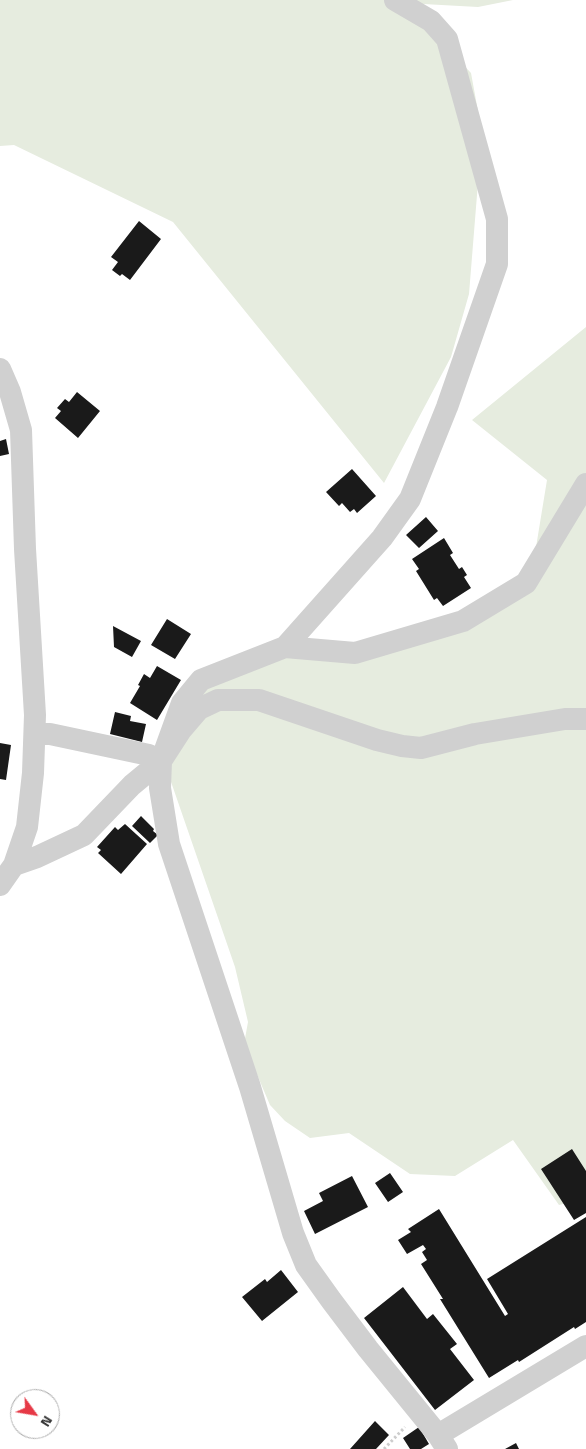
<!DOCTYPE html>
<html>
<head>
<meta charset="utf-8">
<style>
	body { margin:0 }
	#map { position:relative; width:586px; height:1449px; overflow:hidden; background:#fff; font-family:"Titillium Web",sans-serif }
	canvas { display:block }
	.north { position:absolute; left:10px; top:1389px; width:50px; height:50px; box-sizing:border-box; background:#fff; border:1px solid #adadad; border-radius:50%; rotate:122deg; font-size:14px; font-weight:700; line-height:20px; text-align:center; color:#333 }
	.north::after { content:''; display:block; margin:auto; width:18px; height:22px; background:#e63946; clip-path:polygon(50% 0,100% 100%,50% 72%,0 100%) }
</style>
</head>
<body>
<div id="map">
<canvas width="586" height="1449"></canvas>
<div class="north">N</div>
</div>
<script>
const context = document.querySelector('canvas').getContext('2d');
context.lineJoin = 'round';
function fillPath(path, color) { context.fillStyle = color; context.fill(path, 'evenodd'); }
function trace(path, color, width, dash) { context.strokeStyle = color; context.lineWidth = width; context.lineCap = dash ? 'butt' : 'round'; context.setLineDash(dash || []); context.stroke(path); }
fillPath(new Path2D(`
	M 0,0 L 513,0 L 478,7 L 405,3 L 471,73 L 482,133 L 469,294 L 451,357 L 384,483 L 173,222 L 14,145 L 0,146 Z
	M 586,327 L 586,1198 L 559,1205 L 513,1140 L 455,1176 L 410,1174 L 349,1133 L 310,1138 L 285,1121 L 270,1105 L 244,1044 L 248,1022 L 235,967 L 169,776 L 178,721 L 201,689 L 287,656 L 350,660 L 529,590 L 547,480 L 472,420 Z`), '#e6ecdf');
fillPath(new Path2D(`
	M 139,221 L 161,239 L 130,280 L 122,274 L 120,276 L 112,270 L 118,262 L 111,257 Z
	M 77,392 L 100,411 L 78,438 L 55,418 L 61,411 L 57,408 L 65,399 L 69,402 Z
	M 6,439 L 9,454 L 0,456 L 0,441 Z
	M 352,469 L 376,496 L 357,513 L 354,509 L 350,512 L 342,503 L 339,506 L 326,492 Z
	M 426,517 L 438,531 L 419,548 L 406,535 Z
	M 444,538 L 453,553 L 450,555 L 459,569 L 462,567 L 467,575 L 464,577 L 471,588 L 443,606 L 437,598 L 434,600 L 416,571 L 419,569 L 412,559 Z
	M 167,619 L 191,634 L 175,659 L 151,645 Z
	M 113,626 L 141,641 L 132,657 L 114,647 Z
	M 157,666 L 181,680 L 157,720 L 130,703 L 140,686 L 138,685 L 144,674 L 150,678 Z
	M 115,712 L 131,716 L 130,721 L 146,724 L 142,742 L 110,734 Z
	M 0,743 L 11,745 L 6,780 L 0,779 Z
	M 141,816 L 154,829 L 153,831 L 158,835 L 150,843 L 132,826 Z
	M 125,824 L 147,844 L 121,874 L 98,853 L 101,850 L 97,847 L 115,827 L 118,830 Z
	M 572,1149 L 586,1171 L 586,1213 L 574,1220 L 541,1169 Z
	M 390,1173 L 403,1192 L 388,1202 L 375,1183 Z
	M 352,1176 L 368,1207 L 315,1234 L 304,1211 L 323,1201 L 319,1193 Z
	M 439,1209 L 505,1316 L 508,1314 L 487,1279 L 586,1217 L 586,1322 L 575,1329 L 574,1327 L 519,1362 L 518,1360 L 489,1378 L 440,1299 L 443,1299 L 421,1264 L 427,1260 L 422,1252 L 426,1249 L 423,1245 L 407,1254 L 398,1240 L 411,1232 L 408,1229 Z
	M 281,1270 L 298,1292 L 262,1321 L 242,1297 L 265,1279 L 267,1282 Z
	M 403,1287 L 427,1319 L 433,1314 L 457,1344 L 450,1349 L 474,1380 L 435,1410 L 364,1318 Z
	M 375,1421 L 389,1435 L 376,1449 L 350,1449 Z
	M 419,1427 L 429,1444 L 421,1449 L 410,1449 L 403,1438 Z
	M 516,1443 L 519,1449 L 505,1449 Z`), '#1a1a1a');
trace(new Path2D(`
	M 384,1449 L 405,1427`), '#cdcdcd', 3, [2.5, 2.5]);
trace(new Path2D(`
	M 0,369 L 10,392 L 21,430 L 25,549 L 35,715 L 33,773 L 27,827 L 14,865 L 0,885
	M 285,647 L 382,538 L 410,499 L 447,407 L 497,264 L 497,219 L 447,39 L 431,21 L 395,0
	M 35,734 L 50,734 L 149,755 L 161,761
	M 14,865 L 37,857 L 84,835 L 132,785 L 161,761 L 181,730 L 199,709 L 218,700 L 259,700 L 377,740 L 402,746 L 421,748 L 475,734 L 565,719 L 586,719
	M 438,1435 L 586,1346
	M 447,1449 L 438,1435 L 368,1349 L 331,1300 L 306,1265 L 293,1233 L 250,1087 L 169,844 L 160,788 L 161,761 L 182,703 L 201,680 L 285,647 L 355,653 L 463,621 L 526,583 L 586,484`), '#d0d0d0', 22);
</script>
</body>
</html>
